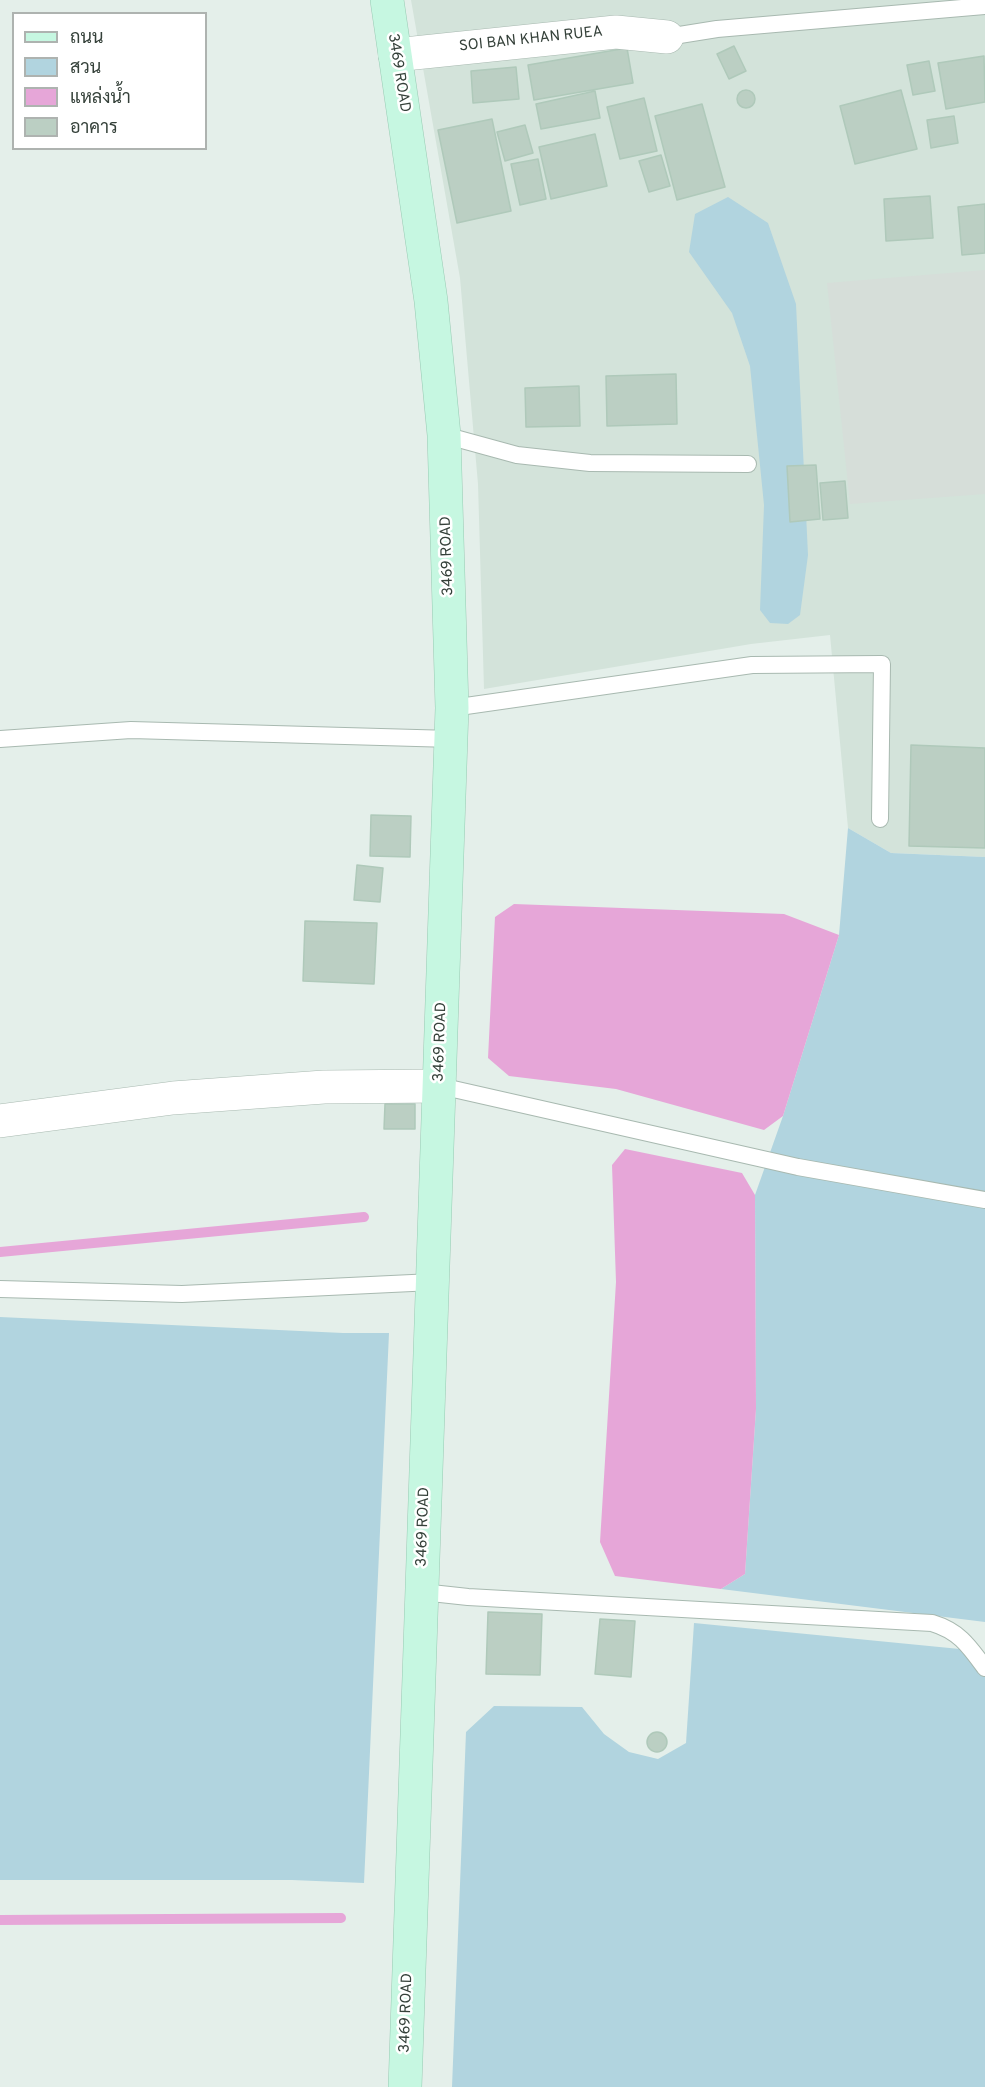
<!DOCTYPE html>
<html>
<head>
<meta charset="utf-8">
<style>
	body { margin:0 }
	#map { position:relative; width:985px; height:2087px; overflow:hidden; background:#e4efea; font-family:Overpass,Sarabun,sans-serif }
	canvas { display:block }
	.legend { position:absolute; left:12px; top:12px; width:195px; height:138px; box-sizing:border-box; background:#fff; border:2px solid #aeb3b0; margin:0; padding:8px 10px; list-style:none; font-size:18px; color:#35413a }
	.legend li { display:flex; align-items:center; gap:12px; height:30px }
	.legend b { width:30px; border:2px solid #aeb3b0 }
</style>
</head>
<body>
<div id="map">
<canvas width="985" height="2087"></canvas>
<ul class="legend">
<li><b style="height:8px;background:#c6f7e1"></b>ถนน</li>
<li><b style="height:16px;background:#b1d4df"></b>สวน</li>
<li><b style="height:16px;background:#e6a6d8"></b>แหล่งน้ำ</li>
<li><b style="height:16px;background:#bbcfc3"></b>อาคาร</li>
</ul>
</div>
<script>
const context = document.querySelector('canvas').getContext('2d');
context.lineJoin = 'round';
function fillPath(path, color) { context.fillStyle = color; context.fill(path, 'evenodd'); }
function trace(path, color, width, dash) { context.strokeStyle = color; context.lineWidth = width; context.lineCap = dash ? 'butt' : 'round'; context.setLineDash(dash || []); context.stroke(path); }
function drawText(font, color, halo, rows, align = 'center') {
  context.font = font + ' Overpass,sans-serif'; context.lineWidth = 5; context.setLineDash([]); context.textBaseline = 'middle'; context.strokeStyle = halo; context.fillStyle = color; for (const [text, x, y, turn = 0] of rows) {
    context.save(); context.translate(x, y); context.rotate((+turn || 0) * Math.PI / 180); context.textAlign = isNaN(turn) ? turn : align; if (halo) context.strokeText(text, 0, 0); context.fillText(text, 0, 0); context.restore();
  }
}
fillPath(new Path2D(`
	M 411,0 L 985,0 L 985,857 L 891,853 L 848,828 L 830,635 L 751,644 L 484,689 L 478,484 L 460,278 Z`), '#d3e3da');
fillPath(new Path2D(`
	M 985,270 L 985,494 L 850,504 L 827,283 Z`), '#d6ded9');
fillPath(new Path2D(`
	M 728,197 L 768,223 L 796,304 L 808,555 L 800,615 L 788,624 L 770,623 L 760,610 L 764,505 L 750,366 L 732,313 L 689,252 L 695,214 Z
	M 848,828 L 891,853 L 985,857 L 985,1622 L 721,1589 L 745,1574 L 756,1409 L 755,1195 L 783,1116 L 839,935 Z
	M 0,1317 L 343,1333 L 389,1333 L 364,1883 L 292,1880 L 0,1880 Z
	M 694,1623 L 970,1650 L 985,1664 L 985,2087 L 452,2087 L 466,1732 L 494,1706 L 582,1707 L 604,1734 L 629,1752 L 658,1759 L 686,1743 Z`), '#b1d4df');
fillPath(new Path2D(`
	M 514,904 L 784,914 L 839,935 L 783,1116 L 764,1130 L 616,1089 L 509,1076 L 488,1058 L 495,917 Z
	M 625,1149 L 742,1173 L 755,1195 L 756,1409 L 745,1574 L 721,1589 L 615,1576 L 600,1542 L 616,1282 L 612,1165 Z`), '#e6a6d8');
trace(new Path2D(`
	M 0,1252 L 364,1217
	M 0,1920 L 341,1918`), '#e6a6d8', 10);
const building = new Path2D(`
	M 734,46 L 746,71 L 729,79 L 717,54 Z
	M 627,48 L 633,83 L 534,100 L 528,65 Z
	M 984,56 L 985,102 L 946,109 L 938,63 Z
	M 929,61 L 935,91 L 913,95 L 907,65 Z
	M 516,67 L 519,99 L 473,103 L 471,71 Z
	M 901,90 L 917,149 L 855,164 L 840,106 Z
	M737 99a9 9 0 1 1 18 0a9 9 0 1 1-18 0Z
	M 595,91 L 600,118 L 541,129 L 536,104 Z
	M 644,98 L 657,151 L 620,159 L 607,107 Z
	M 702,104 L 725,187 L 677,200 L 655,116 Z
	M 954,116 L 958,143 L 931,148 L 927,120 Z
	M 492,119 L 511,211 L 457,223 L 438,130 Z
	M 525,125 L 533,153 L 505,161 L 497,132 Z
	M 595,134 L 607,186 L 551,199 L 539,147 Z
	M 661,155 L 670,186 L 649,192 L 639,161 Z
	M 538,159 L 546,199 L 520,205 L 511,164 Z
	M 930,196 L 933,238 L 886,241 L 884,199 Z
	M 985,204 L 985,253 L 962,255 L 958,207 Z
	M 676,374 L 677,424 L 607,426 L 606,376 Z
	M 579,386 L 580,426 L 526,427 L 525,388 Z
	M 816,465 L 820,519 L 790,522 L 787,466 Z
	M 845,481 L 848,518 L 823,520 L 820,483 Z
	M 911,745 L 985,748 L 985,848 L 909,846 Z
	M 371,815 L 411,816 L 410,857 L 370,856 Z
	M 357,865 L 383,868 L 380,902 L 354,900 Z
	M 305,921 L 377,923 L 374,984 L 303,981 Z
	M 385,1104 L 415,1104 L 415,1129 L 384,1129 Z
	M 488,1612 L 542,1614 L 540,1675 L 486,1674 Z
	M 600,1619 L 635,1621 L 631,1677 L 595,1674 Z
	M647 1742a10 10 0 1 1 20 0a10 10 0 1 1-20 0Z`);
fillPath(building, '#bbcfc3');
trace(building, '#afc9ba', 1.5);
const lane = new Path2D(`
	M 667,37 L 717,29 L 985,6
	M 444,435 L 517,455 L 590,463 L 748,464
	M 452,708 L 752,665 L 882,664 L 880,819
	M 0,739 L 131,730 L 452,739
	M 440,1086 L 798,1167 L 985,1200
	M 0,1289 L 182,1294 L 433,1282
	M 422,1592 L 468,1597 L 932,1623 C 959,1631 969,1646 985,1668`);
const street = new Path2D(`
	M 395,55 L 616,32 L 667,37
	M 0,1121 L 173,1098 L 324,1087 L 440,1086`);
const secondary = new Path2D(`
	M 387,0 L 431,301 L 444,435 L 452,708 L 405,2087`);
trace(lane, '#a8b9b0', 18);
trace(street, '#a8b9b0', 34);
trace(secondary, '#98cab3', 34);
trace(lane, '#fff', 16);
trace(street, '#fff', 33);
trace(secondary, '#c6f7e1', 33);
drawText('15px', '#35413a', '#fff', [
	["SOI BAN KHAN RUEA",531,40,-6],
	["3469 ROAD",398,73,81],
	["3469 ROAD",448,556,-92],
	["3469 ROAD",441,1042,-88],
	["3469 ROAD",424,1527,-88],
	["3469 ROAD",407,2013,-88]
]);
</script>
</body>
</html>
